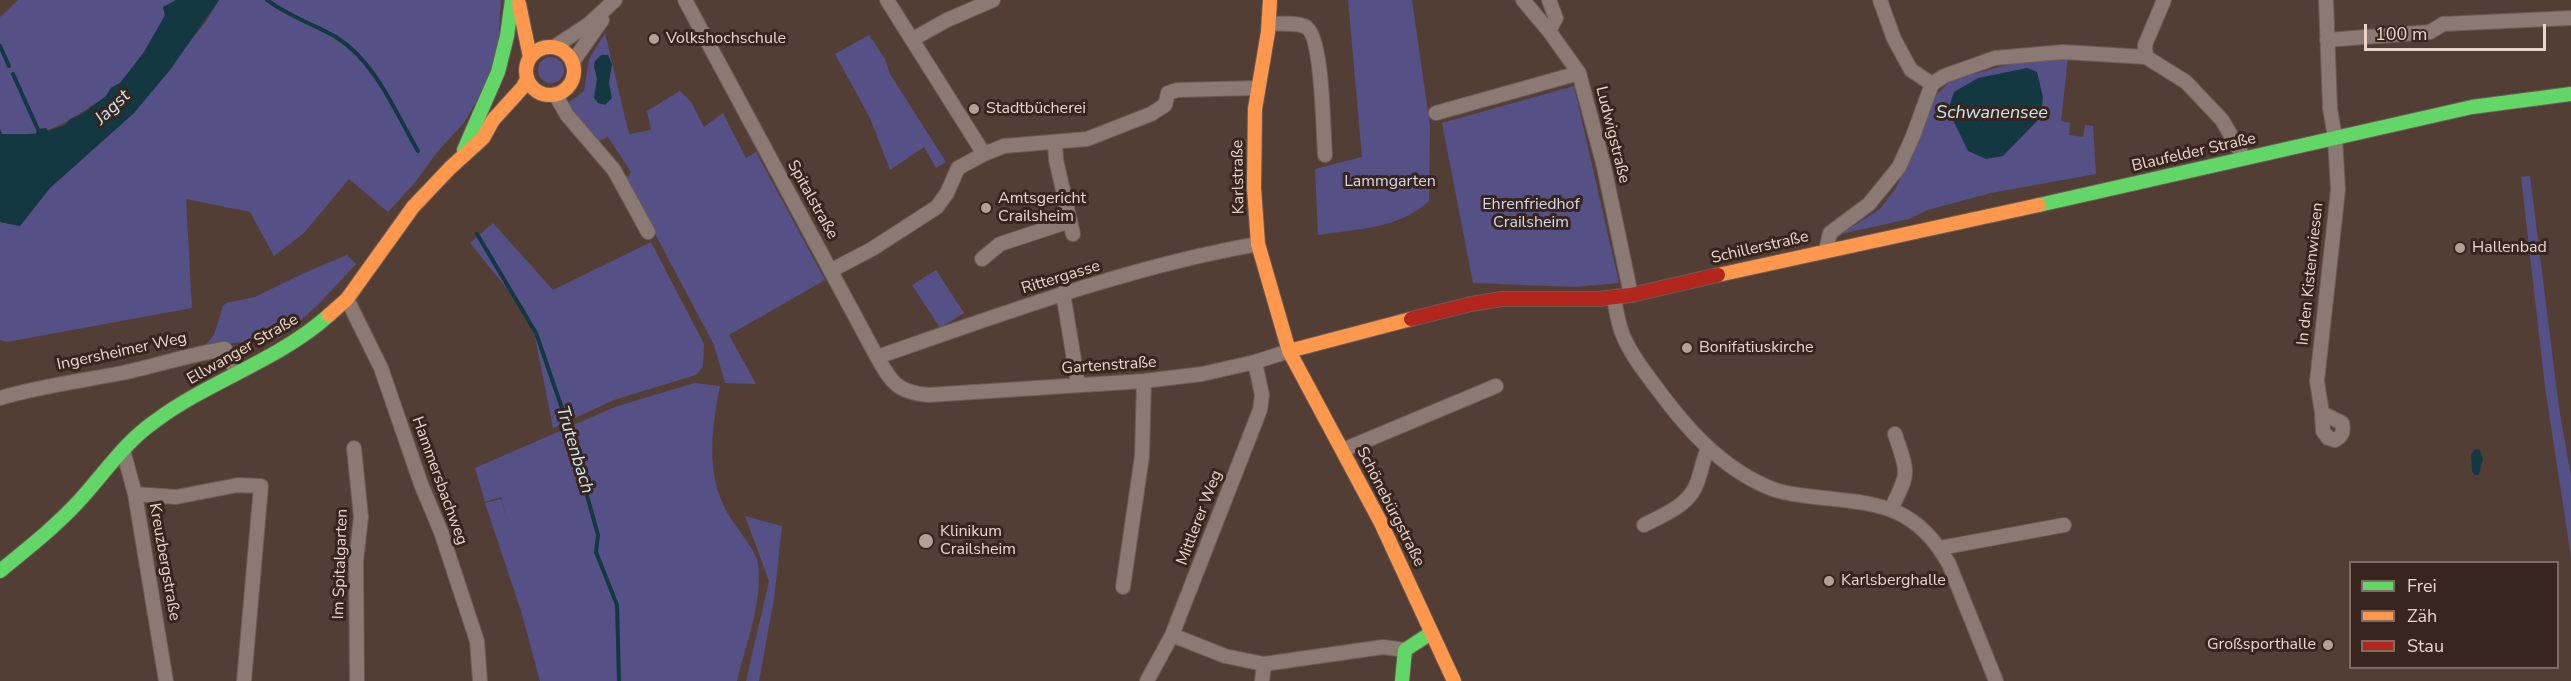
<!DOCTYPE html>
<html>
<head>
<meta charset="utf-8">
<style>
	body { margin:0 }
	#map { position:relative; width:2571px; height:681px; overflow:hidden; background:#533e36; font-family:"Nunito Sans",sans-serif }
	canvas { display:block }
	.legend { position:absolute; left:2349px; top:561px; width:210px; height:108px; box-sizing:border-box; background:#37251e; border:2px solid #7f6b63; margin:0; padding:8px 10px; list-style:none; font-size:18px; color:#ecd4ca }
	.legend li { display:flex; align-items:center; gap:12px; height:30px }
	.legend b { width:30px; border:2px solid #7f6b63 }
	.scale { position:absolute; left:2364px; top:24px; width:182px; height:27px; box-sizing:border-box; border:3px solid #ecd4ca; border-top:0; padding-left:8px; font-size:18px; line-height:21px; white-space:nowrap; color:#ecd4ca; -webkit-text-stroke:4px #37251e; paint-order:stroke }
</style>
</head>
<body>
<div id="map">
<canvas width="2571" height="681"></canvas>
<ul class="legend">
<li><b style="height:8px;background:#63d668"></b>Frei</li>
<li><b style="height:8px;background:#ff974d"></b>Zäh</li>
<li><b style="height:8px;background:#b3261e"></b>Stau</li>
</ul>
<div class="scale">100 m</div>
</div>
<script>
const context = document.querySelector('canvas').getContext('2d');
context.lineJoin = 'round';
function fillPath(path, color) { context.fillStyle = color; context.fill(path, 'evenodd'); }
function trace(path, color, width, dash) { context.strokeStyle = color; context.lineWidth = width; context.lineCap = dash ? 'butt' : 'round'; context.setLineDash(dash || []); context.stroke(path); }
function drawText(font, color, halo, rows, align = 'center') {
  context.font = font + ' "Nunito Sans",sans-serif'; context.lineWidth = 6; context.setLineDash([]); context.textBaseline = 'middle'; context.strokeStyle = halo; context.fillStyle = color; for (const [text, x, y, turn = 0] of rows) {
    context.save(); context.translate(x, y); context.rotate((+turn || 0) * Math.PI / 180); context.textAlign = isNaN(turn) ? turn : align; if (halo) context.strokeText(text, 0, 0); context.fillText(text, 0, 0); context.restore();
  }
}
fillPath(new Path2D(`
	M 18,0 L 176,0 L 163,7 L 165,15 C 157,32 134,72 119,84 C 119,84 111,87 111,88 C 109,90 109,94 107,96 C 103,100 96,103 91,106 C 63,126 39,138 2,134 L 0,129 L 0,17 Z
	M 219,0 L 501,0 L 498,51 L 490,79 L 463,124 L 438,151 L 413,185 L 388,212 L 349,179 L 304,233 L 274,256 L 250,212 L 186,199 L 192,308 L 7,342 L 0,340 L 0,222 L 20,226 L 50,188 L 134,113 L 207,20 Z
	M 1348,0 L 1412,0 L 1430,126 L 1429,201 C 1399,229 1357,229 1318,235 L 1315,169 L 1362,157 Z
	M 605,33 L 629,134 L 651,130 L 647,111 L 680,91 L 691,102 L 704,127 L 723,113 L 746,158 L 756,152 L 825,280 L 729,335 L 756,384 L 725,383 L 714,345 L 626,179 L 631,172 L 608,137 L 597,142 L 568,103 L 584,91 L 589,59 Z
	M 869,35 L 885,59 L 890,74 L 946,162 L 936,168 L 924,147 L 890,170 L 870,118 L 835,54 Z
	M 2068,57 L 2061,121 L 2070,123 L 2069,135 L 2083,137 L 2085,125 L 2093,126 L 2096,174 L 1991,193 L 1928,210 L 1909,219 L 1841,234 L 1880,209 L 1896,188 L 1934,98 L 1951,80 L 2033,58 Z
	M538 70a13 13 0 1 1 26 0a13 13 0 1 1-26 0Z
	M 1574,86 L 1619,283 L 1574,287 L 1473,283 L 1442,123 Z
	M 2530,176 L 2559,408 L 2571,476 L 2571,557 L 2545,387 L 2521,177 Z
	M 493,223 L 553,290 L 651,242 L 704,344 L 703,367 L 696,375 L 614,400 L 553,428 L 535,337 L 520,305 L 470,243 Z
	M 347,255 L 356,264 L 318,305 L 280,338 L 205,346 L 214,335 L 223,306 L 226,303 L 255,297 L 304,273 Z
	M 936,270 L 964,313 L 940,328 L 912,285 Z
	M 694,383 L 720,386 C 712,427 705,473 727,512 C 734,526 755,548 758,563 C 763,601 746,644 737,681 L 540,681 L 521,611 L 485,503 L 501,499 L 507,521 L 501,497 L 485,502 L 475,468 L 615,407 Z
	M 745,516 L 782,526 L 774,599 L 759,681 L 746,681 L 769,581 Z`), '#555086');
fillPath(new Path2D(`
	M 176,0 L 219,0 L 170,70 L 134,113 L 50,188 L 20,226 L 0,222 L 0,129 L 2,134 L 36,134 L 38,129 L 46,128 L 48,131 L 65,125 L 70,119 L 82,114 L 106,96 L 111,88 L 120,83 L 144,52 L 165,15 L 163,7 Z
	M 601,55 L 608,55 L 612,64 L 609,83 L 612,98 L 605,105 L 598,103 L 594,98 L 597,79 L 594,66 L 595,61 Z
	M 2027,68 L 2037,72 L 2043,97 L 2041,117 L 2003,156 L 1986,159 L 1968,151 L 1948,110 L 1954,92 L 1978,78 Z
	M 2475,449 L 2480,450 L 2483,459 L 2479,475 L 2475,475 L 2472,471 L 2471,454 Z`), '#143842');
trace(new Path2D(`
	M 267,0 C 288,16 313,24 336,37 C 376,62 395,112 418,151
	M 0,46 L 9,66
	M 13,74 L 40,134
	M 477,234 L 536,333 L 582,466 L 583,481 L 598,535 L 596,552 L 617,605 L 619,681`), '#143842', 4);
const street = new Path2D(`
	M 685,0 L 877,357 C 892,383 897,392 928,395 L 1144,381 L 1202,374 L 1255,362 L 1289,351
	M 887,0 L 984,154
	M 1523,0 L 1549,31 L 1579,73 L 1604,167 L 1631,295
	M 1880,0 L 1894,39 L 1911,70 L 1932,84
	M 1269,24 C 1279,24 1297,22 1306,27 C 1323,37 1323,132 1325,155
	M 1549,31 L 1556,18 L 1549,0
	M 913,39 L 947,20 L 993,0
	M 2327,40 L 2430,32 L 2443,24 L 2571,18
	M 554,47 L 589,24 L 615,0
	M 2146,57 L 2145,45 L 2164,0
	M 572,63 L 602,20
	M 555,94 L 567,115 L 614,170 L 648,232
	M 1436,113 L 1579,73
	M 1055,143 L 1056,160 L 1073,234
	M 1826,250 L 1830,233 L 1869,204 L 1899,167 L 1913,136 L 1932,84 L 1944,76 L 1995,58 L 2063,52 L 2146,57 L 2186,82 L 2222,120 L 2244,158
	M 982,259 L 1000,244 L 1070,221
	M 832,270 L 872,249 L 937,207 L 947,193 L 958,168 L 984,154 L 1004,146 L 1087,139 L 1151,114 L 1165,105 L 1168,93 L 1177,90 L 1257,88
	M 1063,293 L 1078,384
	M 1614,298 C 1616,310 1618,322 1622,333 C 1630,353 1643,370 1656,387 C 1686,428 1721,468 1770,488 C 1784,494 1800,495 1815,497 C 1878,504 1915,504 1949,564 L 1996,681
	M 347,299 L 381,368 L 421,484 L 441,532 L 477,641 L 480,681
	M 877,357 C 1003,314 1127,267 1258,244
	M 0,398 C 40,386 81,381 122,373 C 157,366 190,354 225,349 L 237,373
	M 2322,413 L 2342,423 C 2344,431 2343,436 2335,440 L 2328,438 L 2323,431 L 2322,413 L 2317,381 L 2338,190 L 2335,138 L 2330,108 L 2326,0
	M 354,448 L 361,517 L 356,561 L 357,681
	M 123,450 L 135,494 L 166,681
	M 1343,450 L 1496,386
	M 135,494 L 176,497 L 238,485 L 261,486 L 244,681
	M 1891,509 C 1910,471 1908,474 1895,434
	M 1644,525 C 1665,514 1691,505 1698,480 C 1702,469 1703,459 1708,448
	M 1940,548 L 2064,525
	M 1123,587 L 1142,456 L 1144,381
	M 1172,635 L 1225,656 L 1264,664 L 1383,647 L 1405,650
	M 1147,681 L 1172,635 L 1260,410 L 1262,395 L 1255,362
	M 1262,681 L 1264,664`);
const fast = new Path2D(`
	M 464,150 L 498,72 L 507,36 L 512,0
	M 2039,205 L 2472,107 L 2571,94
	M 0,571 C 27,549 55,527 79,501 C 103,475 124,443 154,422 C 208,381 278,361 329,315
	M 1402,681 L 1405,650 L 1431,633`);
const slow = new Path2D(`
	M 1270,0 L 1268,32 L 1255,109 L 1254,188 L 1258,244 L 1289,351 L 1411,319
	M 519,4 L 530,57
	M526 71a24 24 0 1 1 48 0a24 24 0 1 1-48 0Z
	M 1718,275 L 2039,205
	M 329,315 L 347,299 L 413,207 L 450,168 L 483,138 L 493,120 L 523,87 L 527,79
	M 1289,351 L 1381,523 L 1454,681`);
const jam = new Path2D(`
	M 1411,319 L 1471,304 L 1502,299 L 1599,299 L 1631,295 L 1718,275`);
trace(street, '#6d5b54', 16);
trace(fast, '#6d5b54', 16);
trace(slow, '#6d5b54', 16);
trace(jam, '#6d5b54', 16);
trace(street, '#8a7a73', 14);
trace(fast, '#63d668', 14);
trace(slow, '#ff974d', 14);
trace(jam, '#b3261e', 14);
for (const [x, y, r, color] of [
	[654,39,6,"#b6a096"],
	[974,109,6,"#b6a096"],
	[986,208,6,"#b6a096"],
	[2460,248,6,"#b6a096"],
	[1687,348,6,"#b6a096"],
	[926,541,8,"#b6a096"],
	[1829,581,6,"#b6a096"],
	[2328,645,6,"#b6a096"]
]) { const dot = new Path2D(); dot.arc(x, y, r, 0, 2 * Math.PI); context.fillStyle = color; context.fill(dot); trace(dot, '#37251e', 2); }
drawText('16px', '#ecd4ca', '#37251e', [
	["Volkshochschule",666,39],
	["Stadtbücherei",986,109],
	["Amtsgericht",998,199],
	["Crailsheim",998,217],
	["Hallenbad",2472,248],
	["Bonifatiuskirche",1699,348],
	["Klinikum",940,532],
	["Crailsheim",940,550],
	["Karlsberghalle",1841,581],
	["Großsporthalle",2316,645,"right"]
], 'left');
drawText('16px', '#ecd4ca', '#37251e', [
	["Ludwigstraße",1612,135,76],
	["Blaufelder Straße",2194,153,-13],
	["Karlstraße",1239,177,-91],
	["Spitalstraße",812,200,61],
	["Schillerstraße",1760,248,-13],
	["In den Kistenwiesen",2311,274,-84],
	["Rittergasse",1061,278,-17],
	["Ellwanger Straße",243,350,-30],
	["Ingersheimer Weg",122,352,-12],
	["Gartenstraße",1109,366,-4],
	["Hammersbachweg",439,481,70],
	["Schönebürgstraße",1390,507,63],
	["Mittlerer Weg",1200,518,-69],
	["Kreuzbergstraße",164,562,80],
	["Im Spitalgarten",341,564,-88]
]);
drawText('16px', '#d6d8ee', '#37251e', [
	["Lammgarten",1390,182],
	["Ehrenfriedhof",1531,205],
	["Crailsheim",1531,223]
]);
drawText('italic 18px', '#cde7f1', '#37251e', [
	["Jagst",113,108,-44],
	["Schwanensee",1992,114],
	["Trutenbach",574,450,73]
]);
</script>
</body>
</html>
